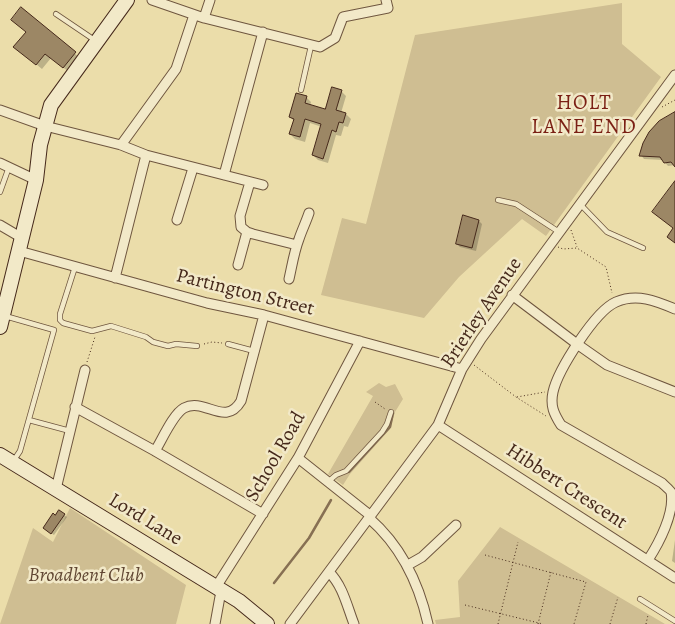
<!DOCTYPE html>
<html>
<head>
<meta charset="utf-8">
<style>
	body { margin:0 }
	canvas { display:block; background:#ebddaa }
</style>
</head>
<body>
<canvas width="675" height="624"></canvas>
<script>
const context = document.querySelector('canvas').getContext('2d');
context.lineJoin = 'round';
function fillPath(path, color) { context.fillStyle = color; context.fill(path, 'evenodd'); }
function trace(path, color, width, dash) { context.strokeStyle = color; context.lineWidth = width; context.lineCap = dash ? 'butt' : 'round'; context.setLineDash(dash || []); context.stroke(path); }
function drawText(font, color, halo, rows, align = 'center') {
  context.font = font + ' Alegreya,serif'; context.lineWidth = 5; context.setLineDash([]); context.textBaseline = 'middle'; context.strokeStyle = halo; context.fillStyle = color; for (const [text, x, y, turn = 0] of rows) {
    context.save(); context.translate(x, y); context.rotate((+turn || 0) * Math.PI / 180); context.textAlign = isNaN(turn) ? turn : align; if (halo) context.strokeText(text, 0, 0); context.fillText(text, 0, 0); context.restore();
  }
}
fillPath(new Path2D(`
	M 622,3 L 622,44 L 661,77 L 546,236 L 522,219 L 459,277 L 424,318 L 321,295 L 342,218 L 366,224 L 415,35 Z
	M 379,383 L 386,387 L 395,384 L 403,399 L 395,412 L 390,429 L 350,474 L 343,485 L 328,474 L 373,396 L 366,392 Z
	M 70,508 L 186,585 L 176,624 L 0,624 L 33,528 L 53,542 Z
	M 500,527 L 665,624 L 436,624 L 435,620 L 460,617 L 458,581 Z`), '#cfbe92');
fillPath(new Path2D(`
	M 21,9 L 80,58 L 69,72 L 51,58 L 42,69 L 20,51 L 27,32 Z
	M 341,91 L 346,96 L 341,113 L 346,114 L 351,119 L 348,127 L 344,126 L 341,136 L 336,135 L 328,163 L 318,160 L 313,155 L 322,127 L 310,123 L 305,142 L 295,139 L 290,134 L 294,121 L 290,117 L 306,97 L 311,102 L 310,106 L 326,110 Z
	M 675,113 L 675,165 L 668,166 L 663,160 L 644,159 L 641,155 Z
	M 479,221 L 482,224 L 476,251 L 460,247 L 457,244 Z
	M 59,511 L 67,517 L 54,535 L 46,530 Z
	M 675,540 L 675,563 L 672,561 Z`), '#0003');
trace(new Path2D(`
	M 349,472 L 390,427 L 393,413
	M 274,583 L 309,538 L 331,500`), '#877053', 2.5);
const building = new Path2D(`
	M 21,7 L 76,52 L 63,68 L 45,54 L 36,65 L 13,47 L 26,32 L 11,20 Z
	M 332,87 L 342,90 L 336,110 L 346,113 L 343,123 L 339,122 L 336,132 L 332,130 L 323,159 L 312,155 L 321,124 L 305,119 L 300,137 L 289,134 L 294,119 L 289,117 L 296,93 L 307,96 L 305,103 L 325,109 Z
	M 675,112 L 675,167 L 671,162 L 664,163 L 660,157 L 639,156 L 643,143 L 649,132 L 659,121 Z
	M 675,181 L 675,243 L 667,237 L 673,228 L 652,212 Z
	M 463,215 L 479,220 L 472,248 L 456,244 Z
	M 59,510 L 65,514 L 51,534 L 43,528 L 53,513 L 55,515 Z`);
fillPath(building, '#9c8765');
trace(building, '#46291b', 1);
const lane = new Path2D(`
	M 56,14 L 96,41
	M 301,90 L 311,46
	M 0,192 L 9,167
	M 498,200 L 516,204 L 559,232
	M 580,204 L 607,232 L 643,248
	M 75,267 L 60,314 L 60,320 L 63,323 L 92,331 L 111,326 L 146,337 L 153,342 L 168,346 L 176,344 L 197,346
	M 5,316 L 54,330 L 20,451 L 14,460
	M 228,344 L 254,351
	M 29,420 L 70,431
	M 329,481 L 336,475 L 346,471 L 382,432 L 387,424 L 391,412
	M 640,599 L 675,621`);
const street = new Path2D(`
	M 152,0 L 204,18 L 320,47 L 335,38 L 343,17 L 388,8 L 386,0
	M 204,18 L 210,0
	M 0,110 L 45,126 L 121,145 L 146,155 L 263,185
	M 121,145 L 176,69 L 194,15
	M 0,163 L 36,180
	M 224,175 L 263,32
	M 250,182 L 240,216 L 241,227 L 247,232 L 253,234 L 297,245
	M 177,220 L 193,168
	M 0,225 L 22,238
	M 19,251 L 207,303 L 264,315 L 462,369
	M 238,265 L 247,232
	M 115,278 L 146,155
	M 289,279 C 292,266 294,252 299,239 C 302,230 306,222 309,213
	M 512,295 L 577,344 L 607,365 L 675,392
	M 75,407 L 155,451 L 263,514
	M 438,425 L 675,578
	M 155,451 C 162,440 173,414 184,408 C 205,397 225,428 241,401 L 264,315
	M 298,458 L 371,516
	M 56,489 L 85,370
	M 369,518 C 401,546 419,583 428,624
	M 648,560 C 659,543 675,513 671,492 C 669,489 665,486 662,483 L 561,425 C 554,414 550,406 553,392 C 558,370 595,311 616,302 C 637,293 656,301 675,309
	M 408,565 L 422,557 L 456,525
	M 329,572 C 343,586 347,606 354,624
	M 216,587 L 298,458 L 360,341
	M 215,624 L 221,591
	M 290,624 L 438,425 L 462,369 L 481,339 L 675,75`);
const secondary = new Path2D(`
	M 0,327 L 36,180 L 40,145 L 51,105 L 127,0
	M 0,455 L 239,601 L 267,624`);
trace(lane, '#6f563f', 6);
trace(street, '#6f563f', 11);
trace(secondary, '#46291b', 16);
trace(new Path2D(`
	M 662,107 L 675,100
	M 571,230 L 577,247
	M 558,247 L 563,249 L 577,248 L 606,267 L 612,293
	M 204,344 L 212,342 L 222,343
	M 87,362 L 95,337
	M 474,365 L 516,397 L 546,416
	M 517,397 L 545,392
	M 375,402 L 385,409
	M 485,555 L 586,582 L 574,624
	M 465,605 L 543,624
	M 498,624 L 518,542
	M 538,624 L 551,572
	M 610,624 L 618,597
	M 646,624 L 648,615`), '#46291b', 1, [1, 2.5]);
trace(lane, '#f2e9c8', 4.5);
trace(street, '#f2e9c8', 9);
trace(secondary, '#f2e9c8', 14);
drawText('20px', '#46291b', '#f2e9c8', [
	["Partington Street",245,293,14],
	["Brierley Avenue",482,313,-56],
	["School Road",276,457,-60],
	["Hibbert Crescent",566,487,33],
	["Lord Lane",145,520,31]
]);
drawText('italic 20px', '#614733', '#f2e9c8', [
	["Broadbent Club",86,576]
]);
context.letterSpacing = '1px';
drawText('21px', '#7a1f14', '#f2e9c8', [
	["HOLT",584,104],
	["LANE END",584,128]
]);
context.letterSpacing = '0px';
</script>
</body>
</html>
